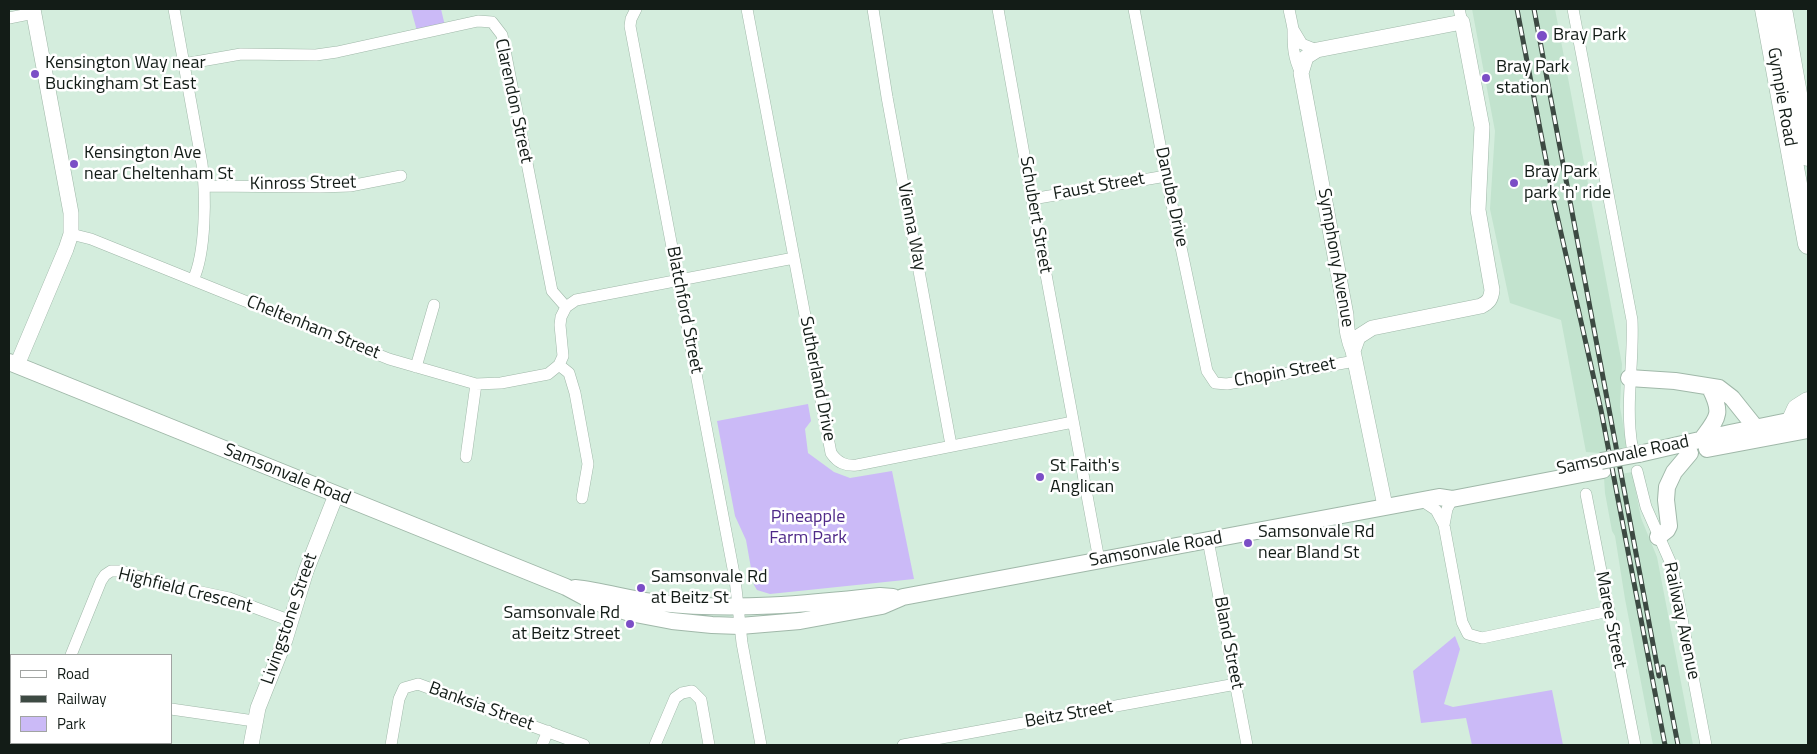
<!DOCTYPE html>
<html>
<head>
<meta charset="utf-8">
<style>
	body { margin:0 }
	#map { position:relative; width:1817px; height:754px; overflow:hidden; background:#d4eddd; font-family:"Titillium Web",sans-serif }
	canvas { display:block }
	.frame { position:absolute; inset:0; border:10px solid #131c17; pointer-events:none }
	.legend { position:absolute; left:10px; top:654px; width:162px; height:90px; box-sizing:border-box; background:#fff; border:1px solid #a1a4a2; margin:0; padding:6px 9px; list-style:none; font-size:15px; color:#131c17 }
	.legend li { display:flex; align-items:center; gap:10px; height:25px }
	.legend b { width:25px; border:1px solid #a1a4a2 }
</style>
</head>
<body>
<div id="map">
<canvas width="1817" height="754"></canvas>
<div class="frame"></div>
<ul class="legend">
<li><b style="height:6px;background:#fff"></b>Road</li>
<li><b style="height:6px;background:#3d4a43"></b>Railway</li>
<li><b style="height:14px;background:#cbbaf7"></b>Park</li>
</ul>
</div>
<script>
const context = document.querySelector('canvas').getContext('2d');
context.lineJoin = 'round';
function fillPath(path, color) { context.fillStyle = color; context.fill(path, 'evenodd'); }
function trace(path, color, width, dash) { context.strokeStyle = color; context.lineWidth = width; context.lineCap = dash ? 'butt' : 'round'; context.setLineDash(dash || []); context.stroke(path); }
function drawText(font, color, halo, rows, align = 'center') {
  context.font = font + ' "Titillium Web",sans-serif'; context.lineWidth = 5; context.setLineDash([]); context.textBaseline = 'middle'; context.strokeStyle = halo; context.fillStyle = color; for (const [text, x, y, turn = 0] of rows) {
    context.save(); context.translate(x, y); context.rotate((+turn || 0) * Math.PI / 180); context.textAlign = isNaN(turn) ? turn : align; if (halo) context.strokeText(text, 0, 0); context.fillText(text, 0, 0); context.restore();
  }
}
fillPath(new Path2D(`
	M 1472,9 L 1555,9 L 1622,364 L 1620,407 L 1627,447 L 1599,453 L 1586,452 L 1561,320 L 1510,303 L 1490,209 L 1495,131 Z
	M 1632,472 L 1641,518 L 1657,557 L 1693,745 L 1653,745 L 1625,599 L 1615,536 L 1612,531 L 1605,493 L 1604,477 Z`), '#c2e3ce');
fillPath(new Path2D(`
	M 411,9 L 441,9 L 445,26 L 417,31 Z
	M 808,404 L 811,421 L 805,429 L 808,453 L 834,472 L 850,478 L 892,471 L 914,579 L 770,594 L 757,590 L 754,585 L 746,540 L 735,516 L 717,421 Z
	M 1455,636 L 1460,649 L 1444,704 L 1453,707 L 1552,690 L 1563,745 L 1472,745 L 1466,718 L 1421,723 L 1413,671 Z`), '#cbbaf7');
const minor = new Path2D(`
	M 174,9 L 202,164 C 206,194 206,253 193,280
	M 636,9 L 631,19 L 630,26 L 735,579 L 742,643 L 761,745
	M 747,9 L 831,453 C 838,463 845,466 857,465 L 1073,422
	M 873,9 L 887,97 L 951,445
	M 998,9 L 1032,199 L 1099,560
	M 1134,9 L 1166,176 L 1207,371 L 1215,383 L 1227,384 L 1355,361
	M 1289,9 C 1290,15 1292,22 1293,29 C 1293,46 1293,57 1301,73
	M 1459,9 L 1462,22
	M 1573,9 L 1632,320 C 1634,363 1625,404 1632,446
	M 9,18 L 34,13
	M 1293,29 L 1302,44 L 1317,50
	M 205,186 L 320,187 L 350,186 L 401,176
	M 1032,199 L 1166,176
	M 71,234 L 91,239 L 389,359 L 476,384 L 501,383 L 548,374 L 559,365 L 563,356 L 560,325 L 561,317 L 566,307 L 552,291 L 502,35 L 492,22 L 478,21 L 337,52 L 316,55 L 241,54 L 184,64
	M 566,307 L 576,300 L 794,258
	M 559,365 L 569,373 L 575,393 L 588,464 L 582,498
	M 416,367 L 434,305
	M 466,457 L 476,384
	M 1637,471 L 1646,507 L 1672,566 L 1706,745
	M 1586,494 L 1635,745
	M 1452,499 L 1447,509 L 1444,525 L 1462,622 L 1468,634 L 1482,638 L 1609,611
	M 1421,500 L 1436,510 L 1444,525
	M 1208,540 L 1247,745
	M 71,655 L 101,581 L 105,575 L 111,571 L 121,571 L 159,583 L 229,598 L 291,621
	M 9,679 L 11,679
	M 171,709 L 254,721
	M 391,745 L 399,699 L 404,688 L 418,684 L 584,745
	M 542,745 L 548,731
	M 655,745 L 675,698 L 682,693 L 692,691 L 701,700 L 709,745
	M 903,745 L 1236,684`);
const tertiary = new Path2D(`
	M 1353,351 L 1358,337 L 1372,328 L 1481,306 C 1489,302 1491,299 1492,290 L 1478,210 L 1482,127 L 1462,22 L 1317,50 L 1306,57 L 1301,73 L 1346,315 C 1346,327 1348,339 1353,351 L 1385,506
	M 17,365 L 66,249 L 71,234 L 71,213 L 33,9
	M 251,745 L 258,708 L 285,640 L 306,571 L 336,495`);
const secondary = new Path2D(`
	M 9,362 L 566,587 L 592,601 L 630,613 L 672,621 L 712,625 L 740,626 L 800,621 L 882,606 L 903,597 L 1439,497 L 1452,499 L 1603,470
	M 1629,378 L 1675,381 L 1719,388 L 1732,398 L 1756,428
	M 1702,439 C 1718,417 1723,414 1710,388
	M 1707,449 L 1808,430
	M 1639,454 L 1730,433 L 1808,417
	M 1658,537 L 1667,530 L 1669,526 L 1666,500 L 1667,487 L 1674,472 L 1690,453
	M 575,588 C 604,591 631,600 660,603 C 734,611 808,604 880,596 L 893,597`);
const trunk = new Path2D(`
	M 1765,9 L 1808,244
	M 1782,9 L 1808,156
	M 1792,420 L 1797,409 L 1808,402`);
trace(minor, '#a0b8a9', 12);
trace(tertiary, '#a0b8a9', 16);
trace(secondary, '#a0b8a9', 18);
trace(trunk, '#a0b8a9', 21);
trace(minor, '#fff', 11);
trace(tertiary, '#fff', 15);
trace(secondary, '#fff', 16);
trace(trunk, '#fff', 20);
const rail = new Path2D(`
	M 1517,9 L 1554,202 L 1601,410 L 1665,745
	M 1534,9 L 1659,676
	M 1663,667 L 1678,745`);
trace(rail, '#3d4a43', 5);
trace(rail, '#fff', 3, [9]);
const secondaryBridge = new Path2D(`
	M 1601,461 L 1639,454`);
trace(secondaryBridge, '#a0b8a9', 18, []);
trace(secondaryBridge, '#fff', 16);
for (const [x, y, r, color] of [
	[1542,36,6,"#7b4ec6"],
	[35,74,5,"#7b4ec6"],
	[1486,78,5,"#7b4ec6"],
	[74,164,5,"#7b4ec6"],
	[1514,183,5,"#7b4ec6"],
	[1040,477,5,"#7b4ec6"],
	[1248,543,5,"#7b4ec6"],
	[641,588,5,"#7b4ec6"],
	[630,624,5,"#7b4ec6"]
]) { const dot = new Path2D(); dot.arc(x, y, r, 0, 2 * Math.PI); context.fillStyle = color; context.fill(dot); trace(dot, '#fff', 2); }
drawText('18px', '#131c17', '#fff', [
	["Bray Park",1553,36],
	["Kensington Way near",45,64],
	["Buckingham St East",45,85],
	["Bray Park",1496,68],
	["station",1496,89],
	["Kensington Ave",84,154],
	["near Cheltenham St",84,175],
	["Bray Park",1524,173],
	["park 'n' ride",1524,194],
	["St Faith's",1050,467],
	["Anglican",1050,488],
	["Samsonvale Rd",1258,533],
	["near Bland St",1258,554],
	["Samsonvale Rd",651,578],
	["at Beitz St",651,599],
	["Samsonvale Rd",620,614,"right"],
	["at Beitz Street",620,635,"right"]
], 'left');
drawText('18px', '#131c17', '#fff', [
	["Gympie Road",1781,97,80],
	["Clarendon Street",513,101,78],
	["Kinross Street",303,184,-1],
	["Faust Street",1099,187,-10],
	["Danube Drive",1171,197,78],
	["Schubert Street",1035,215,80],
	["Vienna Way",911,227,79],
	["Symphony Avenue",1335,258,80],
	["Blatchford Street",684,310,79],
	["Cheltenham Street",313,328,22],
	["Chopin Street",1285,373,-10],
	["Sutherland Drive",817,379,79],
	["Samsonvale Road",1623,456,-12],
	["Samsonvale Road",287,475,22],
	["Samsonvale Road",1156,550,-10],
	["Highfield Crescent",185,591,14],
	["Livingstone Street",290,619,-71],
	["Maree Street",1610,620,79],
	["Railway Avenue",1681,621,78],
	["Bland Street",1228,643,79],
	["Banksia Street",481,707,20],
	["Beitz Street",1069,715,-10]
]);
drawText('18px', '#4f2988', '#fff', [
	["Pineapple",808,518],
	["Farm Park",808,539]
]);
</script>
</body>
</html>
